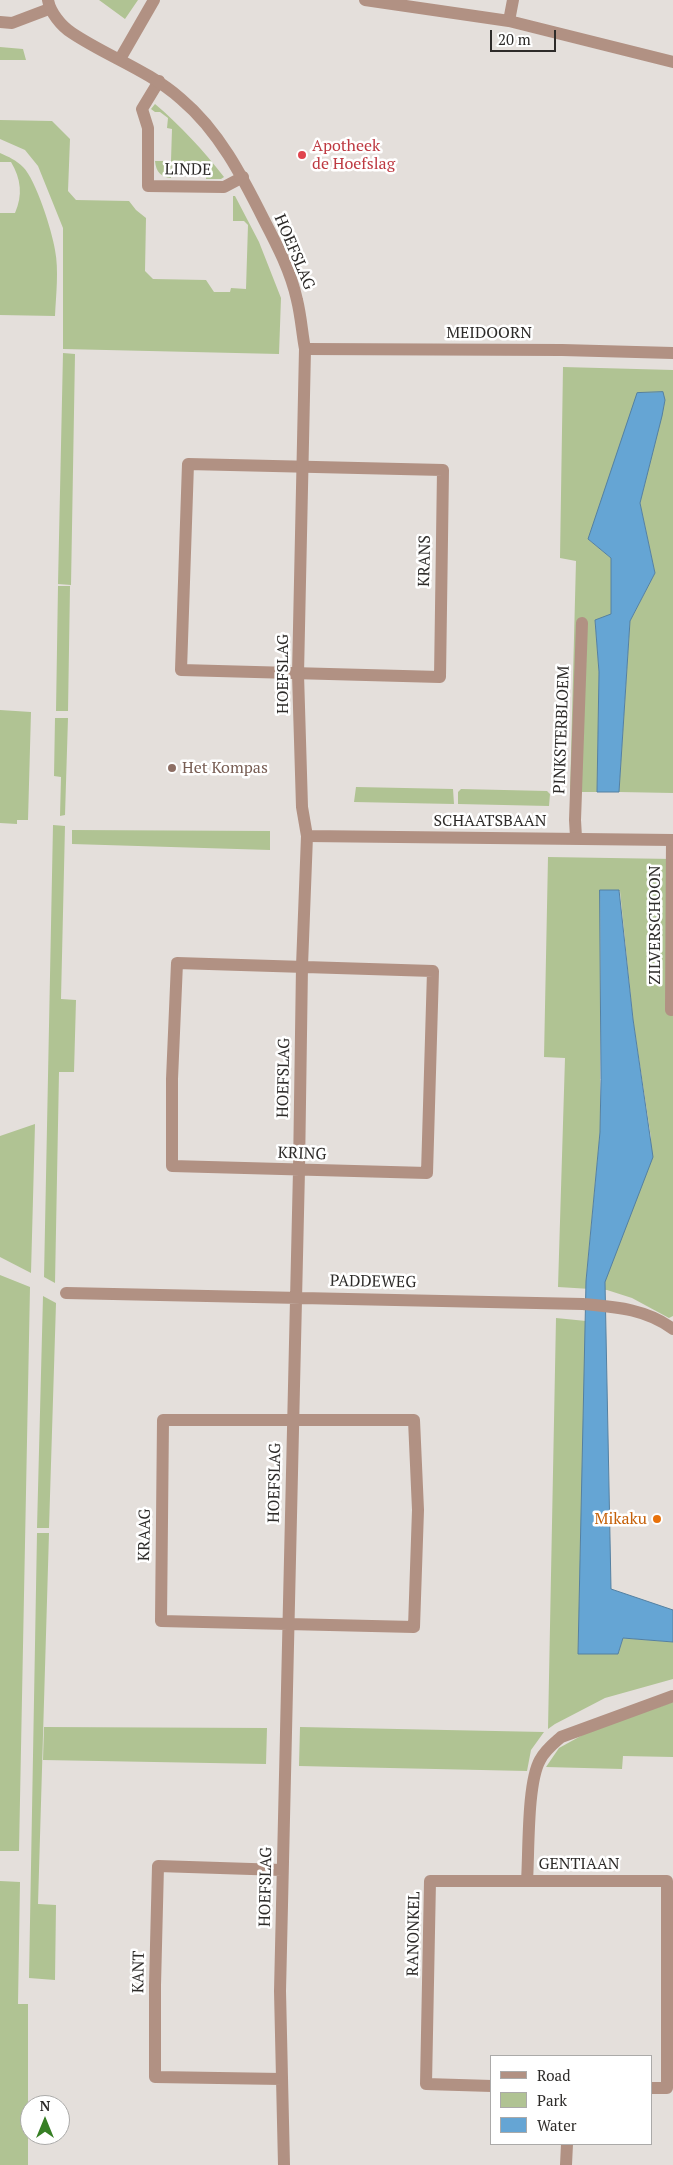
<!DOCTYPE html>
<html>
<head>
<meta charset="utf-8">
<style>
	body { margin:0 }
	#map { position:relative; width:673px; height:2165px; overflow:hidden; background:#e4dfdb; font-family:"PT Serif",serif }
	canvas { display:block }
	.legend { position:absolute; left:490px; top:2055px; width:162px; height:90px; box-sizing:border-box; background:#fff; border:1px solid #abaaa9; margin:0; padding:6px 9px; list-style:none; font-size:15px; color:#2d2b29 }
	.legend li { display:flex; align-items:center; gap:10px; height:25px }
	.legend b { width:25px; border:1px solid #abaaa9 }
	.north { position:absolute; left:20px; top:2095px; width:50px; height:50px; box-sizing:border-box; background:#fff; border:1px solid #abaaa9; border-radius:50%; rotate:0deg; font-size:14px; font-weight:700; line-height:20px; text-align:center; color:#2d2b29 }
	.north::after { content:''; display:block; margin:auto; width:18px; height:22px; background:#377f25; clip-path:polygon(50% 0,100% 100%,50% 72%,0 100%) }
	.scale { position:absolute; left:490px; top:30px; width:66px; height:22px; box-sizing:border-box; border:2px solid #2d2b29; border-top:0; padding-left:6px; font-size:15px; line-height:18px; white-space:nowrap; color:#2d2b29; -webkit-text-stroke:4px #fff; paint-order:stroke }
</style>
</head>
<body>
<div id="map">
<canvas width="673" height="2165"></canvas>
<ul class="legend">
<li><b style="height:6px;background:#b19183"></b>Road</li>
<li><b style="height:14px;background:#b0c393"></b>Park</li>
<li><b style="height:14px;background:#65a5d4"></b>Water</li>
</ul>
<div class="north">N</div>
<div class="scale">20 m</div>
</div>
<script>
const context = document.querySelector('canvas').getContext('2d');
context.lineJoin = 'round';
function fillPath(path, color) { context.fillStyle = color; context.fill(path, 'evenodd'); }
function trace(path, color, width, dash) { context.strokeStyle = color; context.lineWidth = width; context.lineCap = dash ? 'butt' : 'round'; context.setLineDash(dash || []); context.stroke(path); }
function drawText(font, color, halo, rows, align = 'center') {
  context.font = font + ' "PT Serif",serif'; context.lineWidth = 5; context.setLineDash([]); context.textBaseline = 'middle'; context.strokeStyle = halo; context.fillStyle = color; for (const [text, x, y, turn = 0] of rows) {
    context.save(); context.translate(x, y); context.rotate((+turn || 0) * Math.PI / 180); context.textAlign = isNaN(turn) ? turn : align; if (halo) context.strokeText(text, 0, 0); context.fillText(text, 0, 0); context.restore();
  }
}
fillPath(new Path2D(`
	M 99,0 L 138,0 L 125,19 Z
	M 0,47 L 23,49 L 26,60 L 0,60 Z
	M 155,104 C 181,126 203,150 224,177 L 221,179 L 206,179 L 207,166 L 203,163 L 172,163 L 171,178 C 161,177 156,172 155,161 L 171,161 L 172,129 L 167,128 L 168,118 L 160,112 L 155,112 L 151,109 Z
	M 0,120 L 52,121 L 70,139 L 68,191 L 76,200 L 129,201 L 136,210 L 146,218 L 145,271 L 153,279 L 206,280 L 214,292 L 230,292 L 231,288 L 246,289 L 248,225 L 244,221 L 233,221 L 233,196 L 235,196 L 259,242 L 281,298 L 279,354 L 63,349 L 63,228 L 38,166 L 25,150 L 0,139 Z
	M 0,153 C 9,157 16,160 23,167 C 36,180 52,231 55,250 C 59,270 56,295 55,316 L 0,315 L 0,213 L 15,213 C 23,195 21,179 11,162 L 0,162 Z
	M 63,353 L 75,354 L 71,585 L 58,584 Z
	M 563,367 L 673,370 L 673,793 L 619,792 L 630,621 L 655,573 L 640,503 L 665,400 L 588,539 L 611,558 L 611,615 L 595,620 L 599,672 L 597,792 L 570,792 L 576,561 L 560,558 Z
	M 58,586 L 70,586 L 68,711 L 56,711 Z
	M 0,710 L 31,712 L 28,820 L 17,820 L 17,824 L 0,823 Z
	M 55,718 L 68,718 L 65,815 L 60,816 L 61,777 L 54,776 Z
	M 356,787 L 453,789 L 454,804 L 354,802 Z
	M 461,789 L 547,791 L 550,794 L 549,806 L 458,804 L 458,792 Z
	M 53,825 L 65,826 L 61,999 L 76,1000 L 74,1072 L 59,1072 L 55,1283 L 44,1277 Z
	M 72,830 L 270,831 L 270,850 L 72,844 Z
	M 548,857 L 673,859 L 673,1316 L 669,1318 L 632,1298 L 607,1290 L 558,1287 L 565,1058 L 544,1057 ZM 600,891 L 620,891 L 633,1019 L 651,1138 L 586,1280 L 600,1132 Z
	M 35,1124 L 31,1273 L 0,1257 L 0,1136 Z
	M 0,1275 L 30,1287 L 19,1851 L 0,1851 Z
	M 43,1296 L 56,1303 L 49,1528 L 37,1528 Z
	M 556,1318 L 586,1321 L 578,1654 L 618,1654 L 623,1638 L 673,1642 L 673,1679 L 605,1698 L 555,1724 L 548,1729 Z
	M 37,1533 L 49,1533 L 38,1904 L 56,1905 L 55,1980 L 29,1978 Z
	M 673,1702 L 673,1757 L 623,1756 L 622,1769 L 546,1767 L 559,1748 L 588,1732 Z
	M 44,1727 L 267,1728 L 266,1764 L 43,1760 Z
	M 300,1727 L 544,1732 L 531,1750 L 527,1771 L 299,1766 Z
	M 0,1881 L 20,1882 L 18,2004 L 28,2004 L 28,2165 L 0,2165 Z`), '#b0c393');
const water = new Path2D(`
	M 663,392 L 665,400 L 662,416 L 640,503 L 655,573 L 630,621 L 619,792 L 597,792 L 599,672 L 595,620 L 611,614 L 611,558 L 588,539 L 637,393 Z
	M 600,890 L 619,890 L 633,1019 L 653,1157 L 605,1282 L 611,1589 L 673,1610 L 673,1642 L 623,1638 L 618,1654 L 578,1654 L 586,1281 L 600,1132 L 601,1080 Z`);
fillPath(water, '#65a5d4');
trace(water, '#5480a1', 1);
trace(new Path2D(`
	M 365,0 L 509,21 L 673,62
	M 509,21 L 513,0
	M 0,22 L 12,23 L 49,9
	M 120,59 L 154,0
	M 159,81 L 142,109 L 148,128 L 148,186 L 224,187 L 243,177
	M 305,349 L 562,350 L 673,353
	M 188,464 L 443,470 L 440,677 L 181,670 Z
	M 576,837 L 575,820 L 582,623
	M 177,963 L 433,971 L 427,1173 L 172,1166 L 172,1079 Z
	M 671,1010 L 672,840
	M 66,1293 L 583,1304 C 616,1307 646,1309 673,1329
	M 163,1420 L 414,1420 L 418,1510 L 414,1627 L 161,1621 Z
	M 527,1881 C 529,1852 527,1783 540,1760 C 545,1750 553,1744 561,1737 L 673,1696
	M 282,2079 L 155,2077 L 155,1985 L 158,1866 L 282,1870
	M 492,2086 L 426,2084 L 430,1881 L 667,1881 L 667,2088 L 652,2088
	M 284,2165 L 280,1991 L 299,1170 L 302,966 L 307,836
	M 566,2165 L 567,2144`), '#b19183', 12);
trace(new Path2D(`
	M 48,0 C 50,12 61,26 72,33 C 108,57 148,70 181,99 C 219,131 242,176 264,220 C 277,245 291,272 297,300 C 301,316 302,333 305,349 L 298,674 L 302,807 L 307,836 L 673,840`), '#b19183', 12);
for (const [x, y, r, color] of [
	[302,155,5,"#e0444e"],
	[172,768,5,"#8d6e63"],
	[657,1519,5,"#e8710a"]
]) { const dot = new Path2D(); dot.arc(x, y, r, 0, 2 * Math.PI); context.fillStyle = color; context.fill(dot); trace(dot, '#fff', 2); }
drawText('16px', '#be3a42', '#fff', [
	["Apotheek",312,146],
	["de Hoefslag",312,164]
], 'left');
drawText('16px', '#2d2b29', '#fff', [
	["LINDE",188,170,1],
	["HOEFSLAG",294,252,67],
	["MEIDOORN",489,333],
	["KRANS",425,561,-89],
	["HOEFSLAG",283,674,-90],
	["PINKSTERBLOEM",562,730,-88],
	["SCHAATSBAAN",490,821],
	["ZILVERSCHOON",655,925,-90],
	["HOEFSLAG",284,1078,-89],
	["KRING",302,1154,2],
	["PADDEWEG",373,1282,1],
	["HOEFSLAG",275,1483,-89],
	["KRAAG",145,1535,-89],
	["GENTIAAN",579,1864],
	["HOEFSLAG",266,1887,-89],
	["RANONKEL",414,1934,-89],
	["KANT",139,1972,-89]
]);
drawText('16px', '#785e54', '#fff', [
	["Het Kompas",182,768]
], 'left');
drawText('16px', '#c56008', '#fff', [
	["Mikaku",647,1519]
], 'right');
</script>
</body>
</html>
